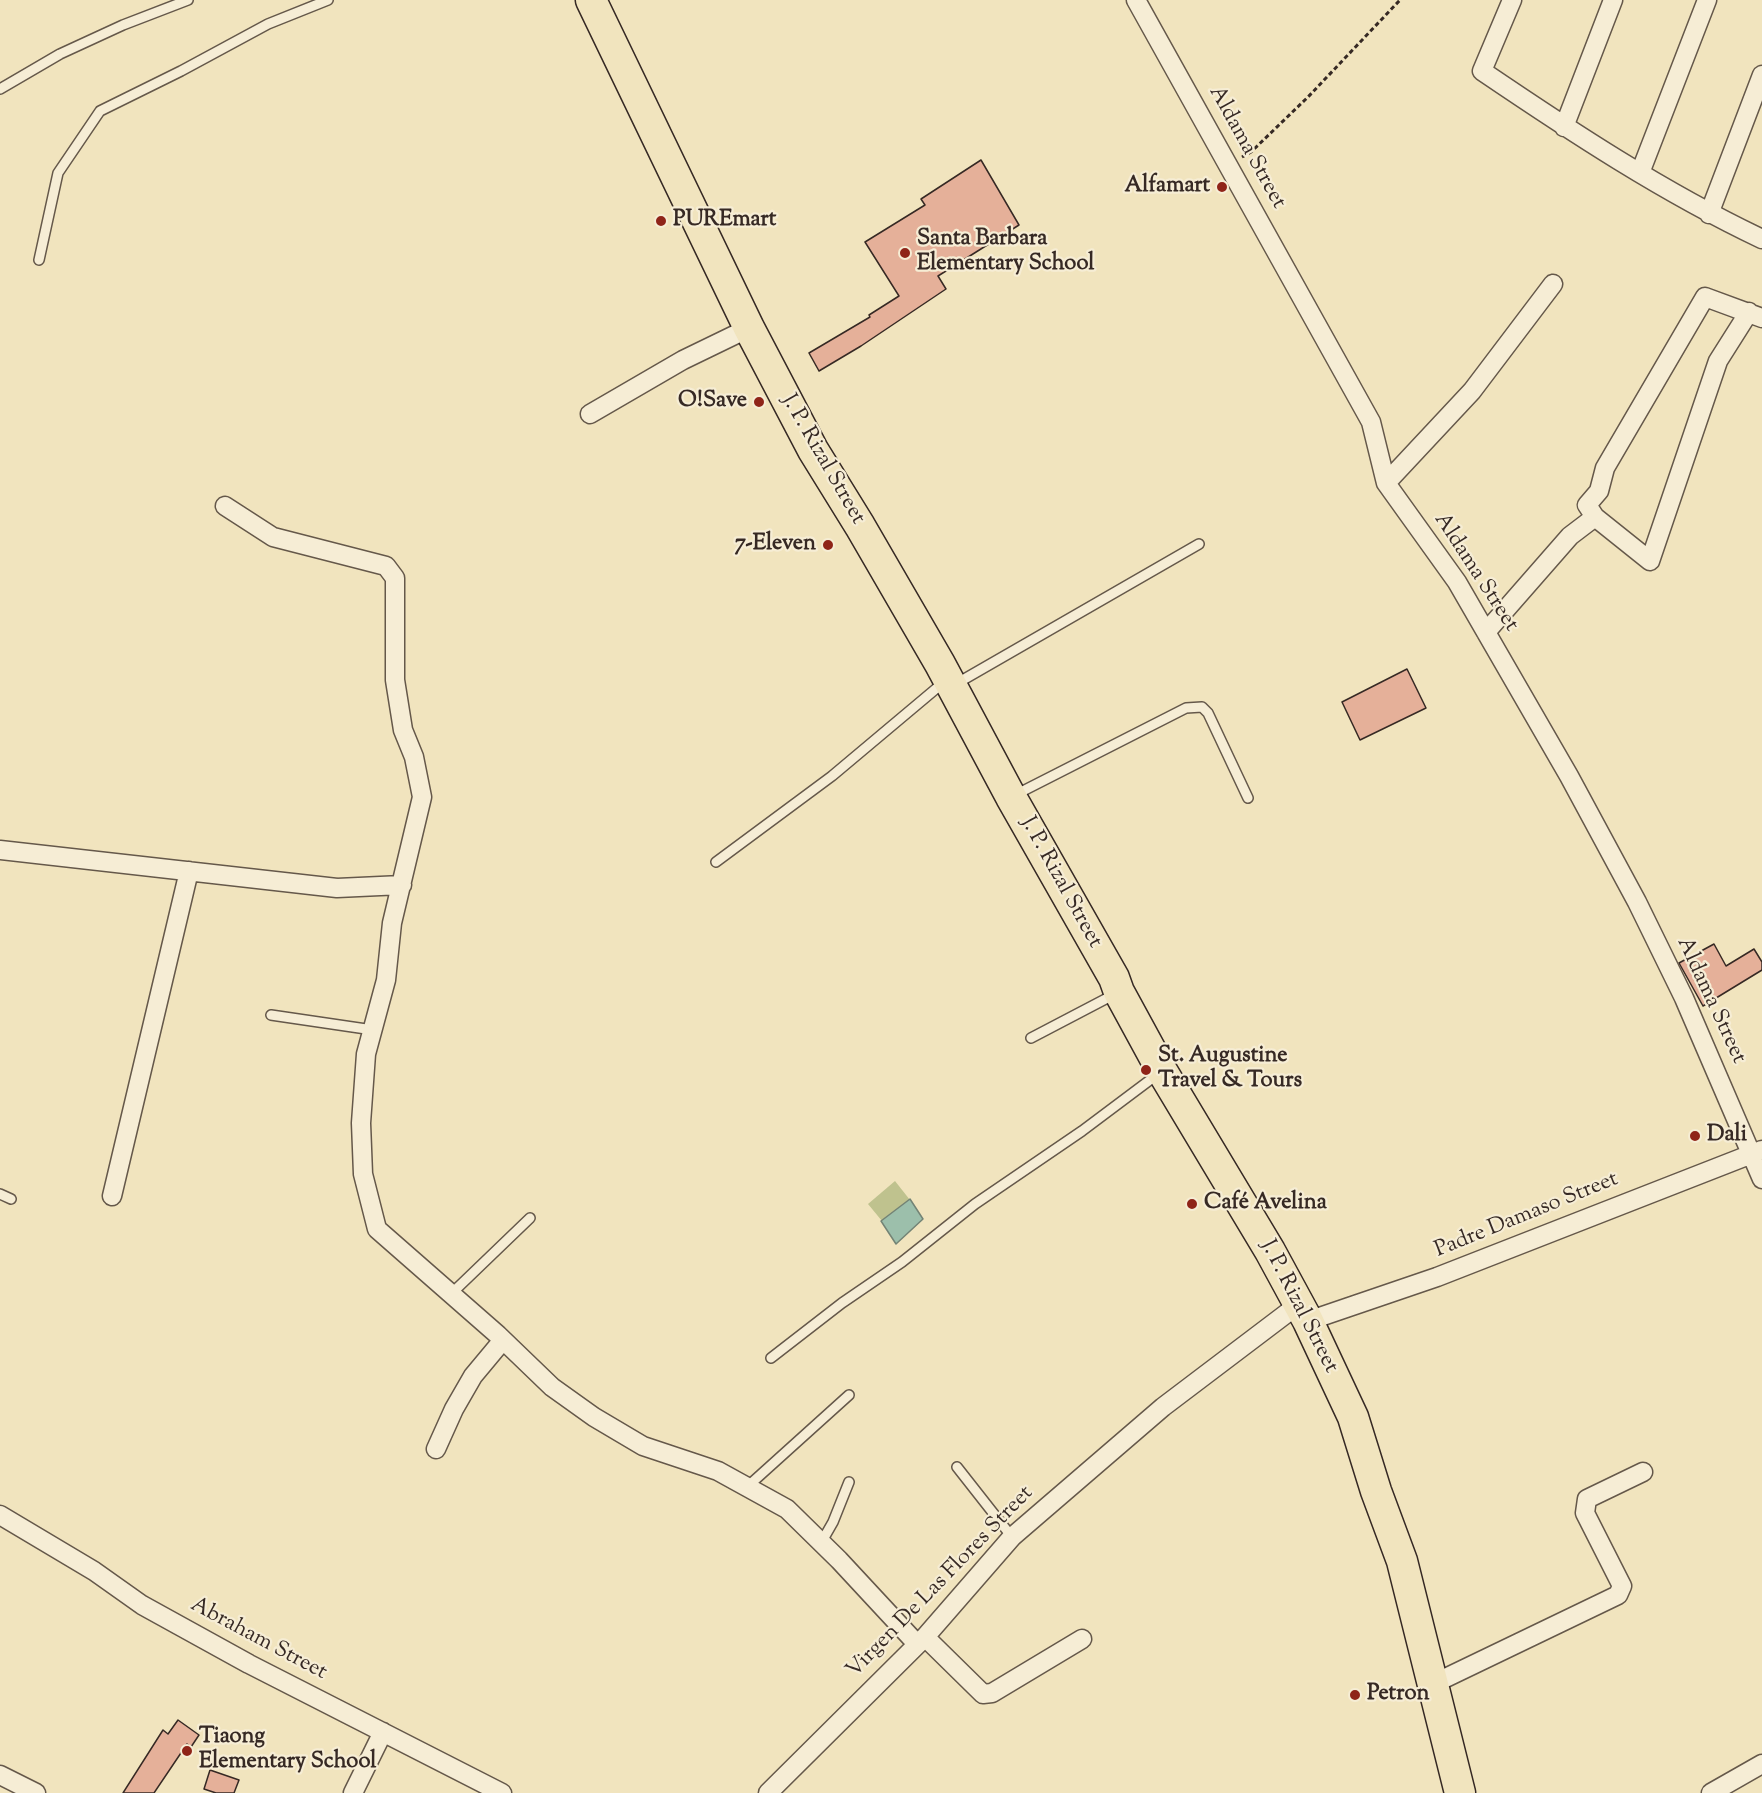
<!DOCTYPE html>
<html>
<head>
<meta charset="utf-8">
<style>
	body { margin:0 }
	canvas { display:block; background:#f1e4be }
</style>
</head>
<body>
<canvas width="1762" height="1793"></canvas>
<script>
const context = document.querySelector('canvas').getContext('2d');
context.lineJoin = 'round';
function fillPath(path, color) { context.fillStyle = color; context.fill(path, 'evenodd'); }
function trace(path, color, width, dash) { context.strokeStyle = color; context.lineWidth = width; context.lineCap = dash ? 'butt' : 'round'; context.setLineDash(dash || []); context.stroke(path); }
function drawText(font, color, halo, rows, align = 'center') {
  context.font = font + ' "Sorts Mill Goudy",serif'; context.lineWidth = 4.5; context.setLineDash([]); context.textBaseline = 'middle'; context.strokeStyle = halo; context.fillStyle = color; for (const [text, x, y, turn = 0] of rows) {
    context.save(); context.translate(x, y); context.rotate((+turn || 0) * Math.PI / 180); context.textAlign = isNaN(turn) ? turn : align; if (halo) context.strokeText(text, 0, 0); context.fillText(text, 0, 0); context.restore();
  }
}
fillPath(new Path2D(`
	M 895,1181 L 910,1200 L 882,1221 L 868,1204 Z`), '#bfc28e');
const water = new Path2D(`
	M 910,1199 L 923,1219 L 896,1244 L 881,1221 Z`);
fillPath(water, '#9cbfab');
trace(water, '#738375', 1.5);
const building = new Path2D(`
	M 981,160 L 1019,225 L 938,276 L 946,289 L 861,346 L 819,371 L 809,353 L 870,317 L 869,315 L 899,296 L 865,242 L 925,205 L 921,199 Z
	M 1407,669 L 1426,708 L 1360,740 L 1342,702 Z
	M 1714,944 L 1726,966 L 1754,949 L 1762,962 L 1762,970 L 1703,1006 L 1679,963 Z
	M 178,1720 L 199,1735 L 191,1747 L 187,1744 L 154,1793 L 123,1793 L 163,1730 L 168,1734 Z
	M 210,1770 L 239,1780 L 234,1793 L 216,1793 L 204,1789 Z`);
fillPath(building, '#e5b099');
trace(building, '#362924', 1.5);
const service = new Path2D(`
	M 0,89 L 60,54 L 123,25 L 188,0
	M 39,260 L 58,173 L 100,111 L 181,71 L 268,24 L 328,0
	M 954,685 L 1199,544
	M 1013,796 L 1186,708 L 1202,707 L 1208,713 L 1248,798
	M 716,862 L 832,776 L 944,682
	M 271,1015 L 373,1030
	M 1031,1038 L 1117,993
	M 0,1194 L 11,1199
	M 451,1294 L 530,1218
	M 771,1358 L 842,1303 L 902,1262 L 975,1204 L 1082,1131 L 1158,1074
	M 957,1467 L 1012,1537
	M 747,1487 L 849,1395
	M 821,1543 L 833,1522 L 849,1482`);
const minor = new Path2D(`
	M 1136,0 L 1371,422 L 1386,483 L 1457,582 L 1569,776 L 1637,902 L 1684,998 L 1762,1179
	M 1512,0 L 1482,71 C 1572,132 1663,192 1762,239
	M 1564,127 L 1613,0
	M 1640,173 L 1707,0
	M 1709,214 L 1762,75
	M 590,414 L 683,360 L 749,328
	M 1386,483 L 1472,391 L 1553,284
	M 225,506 L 273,537 L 386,566 L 395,578 L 395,680 L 403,730 L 414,757 L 422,797 L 392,923 L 386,980 L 366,1054 L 361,1123 L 363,1174 L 377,1229 L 498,1335 L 552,1387 L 594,1417 L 643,1446 L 718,1471 L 787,1509 L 839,1560 L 917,1644
	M 1595,517 L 1650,561 L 1718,361 L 1749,312
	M 1486,632 L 1570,536 L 1595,517 L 1587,505 L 1599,491 L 1605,468 L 1705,297 L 1762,318
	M 0,850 L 337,888 L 402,885
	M 112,1196 L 189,871
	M 1308,1321 L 1437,1277 L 1762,1150
	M 436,1449 L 454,1409 L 473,1376 L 503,1340
	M 0,1515 L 94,1571 L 142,1605 L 249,1664 L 502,1793
	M 925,1637 L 983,1694 L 992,1693 L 1082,1639
	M 1433,1684 L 1618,1595 L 1622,1586 L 1585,1513 L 1587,1499 L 1643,1472
	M 0,1775 L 36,1793
	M 353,1793 L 383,1732
	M 768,1793 L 925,1637 L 1012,1537 L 1163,1407 L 1299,1304
	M 1711,1793 L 1762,1764`);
const primary = new Path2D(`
	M 591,0 L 749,328 L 813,450 L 860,526 L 940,664 L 1011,797 L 1114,978 L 1119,992 L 1162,1071 L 1270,1251 L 1308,1321 L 1353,1417 L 1376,1491 L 1402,1561 L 1460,1793`);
trace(service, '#65584a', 12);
trace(minor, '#65584a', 21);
trace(primary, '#362924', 33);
trace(new Path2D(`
	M 1242,157 L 1251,152 L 1308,97 L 1400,0`), '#362924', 3, [4.5, 3]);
trace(service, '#f6edd5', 9);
trace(minor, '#f6edd5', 18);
trace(primary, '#f1e4be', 30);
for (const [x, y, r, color] of [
	[1222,187,6,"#8f2418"],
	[661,221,6,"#8f2418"],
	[905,253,6,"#8f2418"],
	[759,402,6,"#8f2418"],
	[828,545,6,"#8f2418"],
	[1146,1070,6,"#8f2418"],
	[1695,1136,6,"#8f2418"],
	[1192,1204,6,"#8f2418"],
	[1355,1695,6,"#8f2418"],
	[187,1751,6,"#8f2418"]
]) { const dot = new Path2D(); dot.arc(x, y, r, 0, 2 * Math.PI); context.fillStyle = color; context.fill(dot); trace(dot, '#f6edd5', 2); }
drawText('22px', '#362924', '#f6edd5', [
	["Aldama Street",1246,148,61],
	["J. P. Rizal Street",822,460,60],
	["Aldama Street",1475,573,57],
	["J. P. Rizal Street",1060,883,61],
	["Aldama Street",1710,1001,65],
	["Padre Damaso Street",1527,1216,-22],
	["J. P. Rizal Street",1298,1307,63],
	["Virgen De Las Flores Street",941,1583,-46],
	["Abraham Street",258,1640,28]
]);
drawText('bold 22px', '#362924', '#f6edd5', [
	["Alfamart",1210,187,"right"],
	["PUREmart",673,221],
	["Santa Barbara",917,240],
	["Elementary School",917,265],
	["O!Save",747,402,"right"],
	["7-Eleven",816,545,"right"],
	["St. Augustine",1158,1057],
	["Travel & Tours",1158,1082],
	["Dali",1707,1136],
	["Café Avelina",1204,1204],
	["Petron",1367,1695],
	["Tiaong",199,1738],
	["Elementary School",199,1763]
], 'left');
</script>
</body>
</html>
